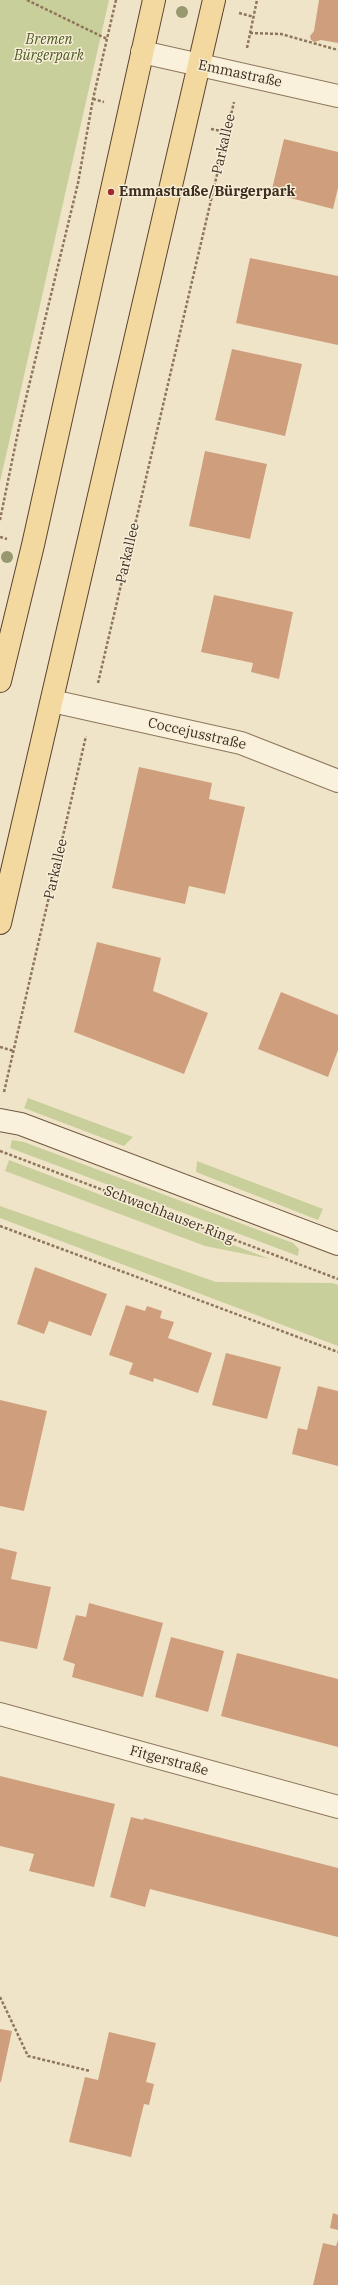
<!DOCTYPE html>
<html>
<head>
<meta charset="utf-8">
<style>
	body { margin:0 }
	canvas { display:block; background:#f0e4c8 }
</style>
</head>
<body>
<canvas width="338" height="2285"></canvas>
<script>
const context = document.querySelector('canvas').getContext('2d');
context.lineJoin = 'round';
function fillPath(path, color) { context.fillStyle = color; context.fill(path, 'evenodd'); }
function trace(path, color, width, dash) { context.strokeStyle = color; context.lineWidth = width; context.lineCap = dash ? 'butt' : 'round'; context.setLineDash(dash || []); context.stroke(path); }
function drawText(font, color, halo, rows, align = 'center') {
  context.font = font + ' "IBM Plex Serif",serif'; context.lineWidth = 3; context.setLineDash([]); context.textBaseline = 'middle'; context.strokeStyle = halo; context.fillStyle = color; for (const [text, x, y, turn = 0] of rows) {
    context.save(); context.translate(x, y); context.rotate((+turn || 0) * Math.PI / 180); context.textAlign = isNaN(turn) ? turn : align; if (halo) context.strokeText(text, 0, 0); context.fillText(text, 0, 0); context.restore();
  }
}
fillPath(new Path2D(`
	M 0,0 L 109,0 L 0,482 Z
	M 28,1098 L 133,1137 L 124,1146 L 24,1108 Z
	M 12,1140 L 24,1142 L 293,1243 L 299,1249 L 298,1256 L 10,1148 Z
	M 9,1160 L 270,1259 L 205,1246 L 5,1171 Z
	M 197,1161 L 323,1209 L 318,1220 L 196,1172 Z
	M 0,1206 L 216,1282 L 333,1283 L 338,1285 L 338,1346 L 0,1218 Z`), '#c9cf9b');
fillPath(new Path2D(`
	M 319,0 L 338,0 L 338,43 L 321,40 L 314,42 L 311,40 L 310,36 L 314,31 Z
	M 284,139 L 338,152 L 338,188 L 333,209 L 271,193 Z
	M 250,258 L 338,276 L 338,345 L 236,323 Z
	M 232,349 L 302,364 L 285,436 L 215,420 Z
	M 205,451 L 267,464 L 250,539 L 189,526 Z
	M 214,595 L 293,612 L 279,679 L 251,672 L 253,663 L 201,652 Z
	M 139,767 L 212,783 L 209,799 L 245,807 L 225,894 L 189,886 L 185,904 L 112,888 Z
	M 97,942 L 161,958 L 153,991 L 208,1013 L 184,1074 L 74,1032 Z
	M 281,992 L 338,1015 L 338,1050 L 328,1077 L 258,1049 Z
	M 35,1267 L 107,1294 L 91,1336 L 49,1321 L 44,1334 L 17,1324 Z
	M 126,1305 L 145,1311 L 147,1306 L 162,1311 L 160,1318 L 174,1322 L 168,1338 L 212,1353 L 198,1393 L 154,1378 L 153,1382 L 129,1374 L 133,1363 L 109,1355 Z
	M 226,1353 L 281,1367 L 267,1419 L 212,1405 Z
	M 318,1386 L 338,1391 L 338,1466 L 292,1454 L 298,1428 L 307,1430 Z
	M 0,1400 L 47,1411 L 24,1511 L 0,1506 Z
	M 0,1548 L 17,1552 L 11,1579 L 51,1587 L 37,1649 L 0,1641 Z
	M 89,1603 L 163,1623 L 143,1697 L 72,1677 L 75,1664 L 63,1660 L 76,1615 L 86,1617 Z
	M 171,1637 L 224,1651 L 208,1712 L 155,1697 Z
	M 237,1653 L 338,1679 L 338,1747 L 221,1716 Z
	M 0,1776 L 115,1804 L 94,1887 L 29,1871 L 34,1854 L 0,1846 Z
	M 131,1817 L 143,1820 L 144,1818 L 338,1868 L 338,1937 L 150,1889 L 145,1907 L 110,1897 Z
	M 0,2029 L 12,2031 L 1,2082 L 0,2082 Z
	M 109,2032 L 156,2043 L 146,2082 L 154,2084 L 149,2105 L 144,2104 L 131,2157 L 69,2142 L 85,2077 L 98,2080 Z
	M 333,2213 L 338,2215 L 338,2230 L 330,2228 Z
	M 338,2240 L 338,2285 L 313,2285 L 323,2243 L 336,2246 Z`), '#cf9f7d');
const street = new Path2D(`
	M 142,52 L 338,96
	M 52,701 L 241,743 L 338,781
	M 0,1714 L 338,1807`);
const secondary = new Path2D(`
	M 0,1120 L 21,1124 L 338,1244`);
const primary = new Path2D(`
	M 0,681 L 33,545 L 154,0
	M 0,923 L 214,0`);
trace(street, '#8d765c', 24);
trace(secondary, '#6f573f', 24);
trace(primary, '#5b4430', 24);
trace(new Path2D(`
	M 27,0 L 107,39
	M 239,13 L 254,17
	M 250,33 L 281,34 L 338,50
	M 247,48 L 257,0
	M 93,99 L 104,102
	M 211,129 L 226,132
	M 0,520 L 19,427 L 78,183 L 93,99 L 116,0
	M 0,537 L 7,539
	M 98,683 L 234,102
	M 0,1047 L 14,1051
	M 4,1092 L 86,736
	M 0,1151 L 338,1279
	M 0,1226 L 338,1352
	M 0,1997 L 28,2056 L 90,2071`), '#8d765c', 2.5, [3, 2]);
trace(street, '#faf1dc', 22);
trace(secondary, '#faf1dc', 22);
trace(primary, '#f3d9a0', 22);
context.fillStyle = '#96986f';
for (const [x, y] of [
	[182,12],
	[7,557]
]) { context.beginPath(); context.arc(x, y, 6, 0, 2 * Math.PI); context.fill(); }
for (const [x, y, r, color] of [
	[111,192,4,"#9e2a2b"]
]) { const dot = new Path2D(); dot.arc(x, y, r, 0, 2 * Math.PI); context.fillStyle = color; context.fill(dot); trace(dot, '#f7eed8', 1.5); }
drawText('italic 14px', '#4d5a26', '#f7eed8', [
	["Bremen",49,40],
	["Bürgerpark",49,56]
]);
drawText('14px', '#3d2e20', '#f7eed8', [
	["Emmastraße",240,74,12],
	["Parkallee",224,144,-77],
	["Parkallee",128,553,-77],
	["Coccejusstraße",197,734,13],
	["Parkallee",56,869,-77],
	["Schwachhauser Ring",169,1215,21],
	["Fitgerstraße",169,1761,15]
]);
drawText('bold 14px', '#3d2e20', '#f7eed8', [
	["Emmastraße/Bürgerpark",119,192]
], 'left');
</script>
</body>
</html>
